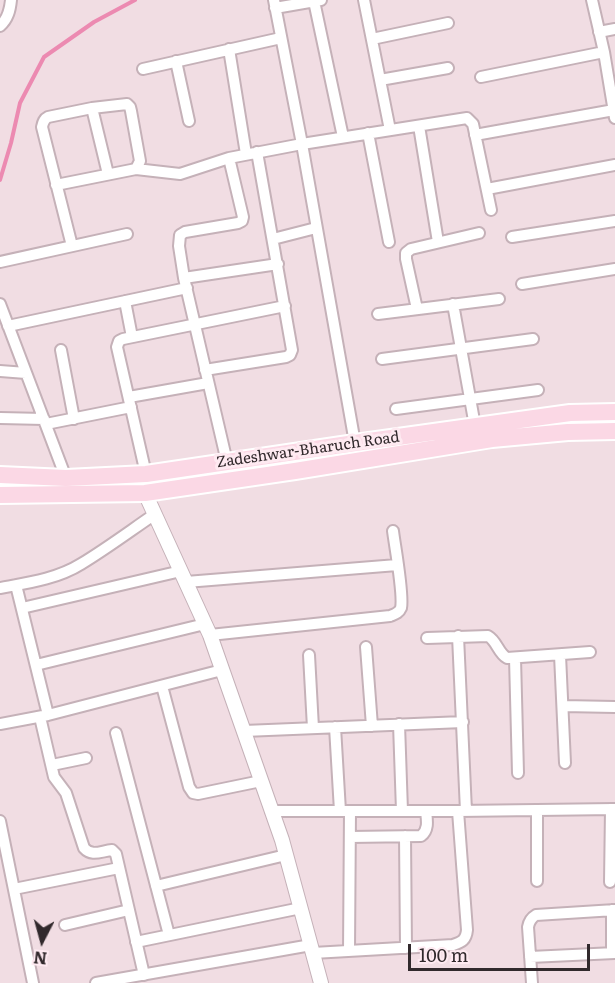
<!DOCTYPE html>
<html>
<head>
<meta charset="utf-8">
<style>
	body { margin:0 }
	#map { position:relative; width:615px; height:983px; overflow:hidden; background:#f1dde3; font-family:Literata,serif }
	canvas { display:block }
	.north { position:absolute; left:12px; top:911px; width:60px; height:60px; -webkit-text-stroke:4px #feeaf1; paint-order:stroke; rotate:186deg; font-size:16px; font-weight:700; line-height:24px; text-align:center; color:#31292c }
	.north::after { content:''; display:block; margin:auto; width:21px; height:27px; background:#31292c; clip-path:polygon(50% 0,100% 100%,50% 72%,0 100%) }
	.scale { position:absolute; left:408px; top:944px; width:182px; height:27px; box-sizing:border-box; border:3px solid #31292c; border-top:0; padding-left:8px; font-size:18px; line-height:21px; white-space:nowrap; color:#31292c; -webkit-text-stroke:4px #feeaf1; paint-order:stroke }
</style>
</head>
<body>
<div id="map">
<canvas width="615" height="983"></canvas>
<div class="north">N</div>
<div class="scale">100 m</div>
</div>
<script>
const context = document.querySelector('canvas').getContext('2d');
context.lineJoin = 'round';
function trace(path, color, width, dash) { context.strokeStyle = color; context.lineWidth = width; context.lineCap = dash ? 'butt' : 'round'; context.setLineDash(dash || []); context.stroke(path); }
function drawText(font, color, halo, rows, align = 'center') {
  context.font = font + ' Literata,serif'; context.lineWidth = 6; context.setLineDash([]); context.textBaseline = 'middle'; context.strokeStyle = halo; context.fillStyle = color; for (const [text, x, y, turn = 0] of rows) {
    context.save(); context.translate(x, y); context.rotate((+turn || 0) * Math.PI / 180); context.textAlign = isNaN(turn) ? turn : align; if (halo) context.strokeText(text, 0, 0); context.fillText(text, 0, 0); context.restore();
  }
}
trace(new Path2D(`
	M 0,180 L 11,143 L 20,103 L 44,57 L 94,22 L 135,0`), '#ec8ab1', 4);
const minor = new Path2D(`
	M 274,0 L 302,144 L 355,443
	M 364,0 L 390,130
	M 592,0 L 604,52 L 615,118
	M 314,1 L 343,137
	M 275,8 L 321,0
	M 0,26 C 8,19 10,10 11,0
	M 599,32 L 615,29
	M 372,39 L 448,23
	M 229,49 L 246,154
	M 176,61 L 189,121
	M 143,69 L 281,38
	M 481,77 L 604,52
	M 380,80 L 448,68
	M 92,108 L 108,174
	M 419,126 L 438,242
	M 368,133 L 389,242
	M 475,135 L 614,110
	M 136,169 L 180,174 L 229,158 L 302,144 L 467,118 L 473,124 L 491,210
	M 56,185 L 136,169 L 140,161 L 131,111 L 130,107 L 127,104 L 92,108 L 48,117 C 44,119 43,122 42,127 L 72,246
	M 487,189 L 615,165
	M 512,237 L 615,221
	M 273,239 L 316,228
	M 0,262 L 127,234
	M 184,278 L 278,264
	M 522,284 L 615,269
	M 125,301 L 132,337
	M 0,304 L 66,478
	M 453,304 L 475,426
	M 417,309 L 406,259 L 406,253 L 411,249 L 479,233
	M 378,314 L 499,299
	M 8,326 L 187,288
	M 61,350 L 74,419
	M 382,359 L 533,339
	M 205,370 L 286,357 L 290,355 L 292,350 L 257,152
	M 0,371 L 26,373
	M 129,397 L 208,383
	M 396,409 L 538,390
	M 0,418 L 44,419
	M 46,424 L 131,407
	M 227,462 L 184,278 L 179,246 L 180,235 L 185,232 L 238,223 L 242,221 L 243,217 L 229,158
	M 146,474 L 117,347 L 119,341 L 123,339 L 285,306
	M 186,582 L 397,565
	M 16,585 L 48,715
	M 0,588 C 27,583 57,579 81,564 C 106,549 130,531 155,514
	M 22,608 L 181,571
	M 210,635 L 390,616 C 395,614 399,613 401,608 C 404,595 395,547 393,531
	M 458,636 L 466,811
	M 427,638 L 488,636 C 497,641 498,653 507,658 L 590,652
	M 366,647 L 372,726
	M 309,655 L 313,728
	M 560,655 L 565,763
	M 515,658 L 518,773
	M 36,665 L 205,624
	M 162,686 L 189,787 L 193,793 L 198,794 L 261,781
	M 563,706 L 615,707
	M 40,717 L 54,777 L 66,793 L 84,848 C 92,857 101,851 112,850 L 116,854 L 144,975
	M 0,724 L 48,715 L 222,670
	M 399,724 L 402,811
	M 335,727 L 340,811
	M 244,731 L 463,722
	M 116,733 L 169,935
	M 52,765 L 86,758
	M 271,811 L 458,811 L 615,809
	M 0,821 L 33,983
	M 405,836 L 406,948
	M 350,837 L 421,836 C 429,830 427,820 426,811
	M 537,881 L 537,810
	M 610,882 L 611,809
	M 156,886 L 286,855
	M 14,889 L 119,868
	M 612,910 L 612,953
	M 65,925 L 129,910
	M 136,942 L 301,908
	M 349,951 L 350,811
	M 313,953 L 453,945 C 462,942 466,940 467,930 L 458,811
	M 530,957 L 615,953
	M 96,983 L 311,945
	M 532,983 L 528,927 C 529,921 531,918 536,915 L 615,910`);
const secondary = new Path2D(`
	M 139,475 L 145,493 L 210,635 L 282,840 L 321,983`);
const primary = new Path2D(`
	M 0,475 L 66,478 L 146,474 L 355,443 L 570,413 L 615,412
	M 0,495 L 145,493 L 295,471 L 492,439 L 568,432 L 615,431`);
trace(minor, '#c5b1b8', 14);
trace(secondary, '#c5b1b8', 16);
trace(primary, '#fff', 20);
trace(minor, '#fff', 10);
trace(secondary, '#fff', 14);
trace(primary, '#fbd8e5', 16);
drawText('15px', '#31292c', '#feeaf1', [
	["Zadeshwar-Bharuch Road",308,450,-8]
]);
</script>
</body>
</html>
